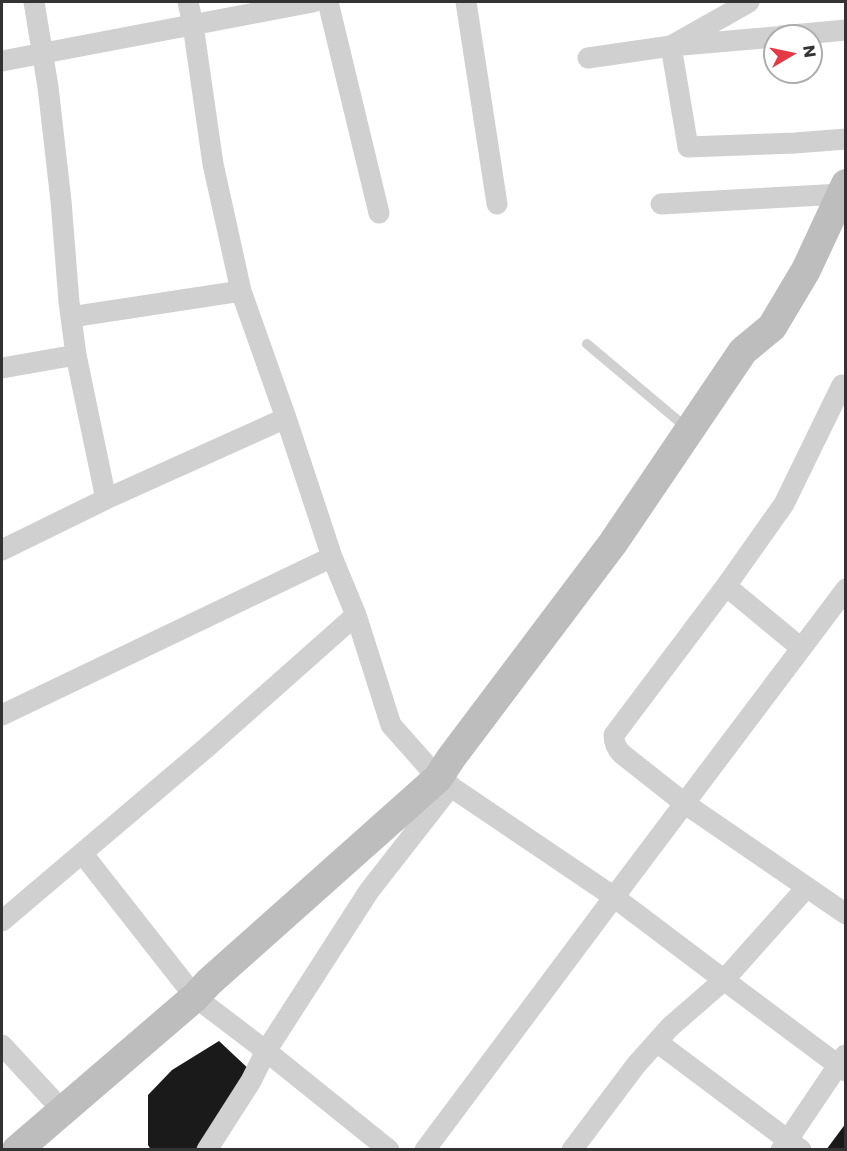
<!DOCTYPE html>
<html>
<head>
<meta charset="utf-8">
<style>
	body { margin:0 }
	#map { position:relative; width:847px; height:1151px; overflow:hidden; background:#fff; font-family:Poppins,sans-serif }
	canvas { display:block }
	.frame { position:absolute; inset:0; border:3px solid #333; pointer-events:none }
	.north { position:absolute; left:763px; top:24px; width:60px; height:60px; box-sizing:border-box; background:#fff; border:2px solid #adadad; border-radius:50%; rotate:81deg; font-size:16px; font-weight:700; line-height:24px; text-align:center; color:#333 }
	.north::after { content:''; display:block; margin:auto; width:21px; height:27px; background:#e63946; clip-path:polygon(50% 0,100% 100%,50% 72%,0 100%) }
</style>
</head>
<body>
<div id="map">
<canvas width="847" height="1151"></canvas>
<div class="frame"></div>
<div class="north">N</div>
</div>
<script>
const context = document.querySelector('canvas').getContext('2d');
context.lineJoin = 'round';
function fillPath(path, color) { context.fillStyle = color; context.fill(path, 'evenodd'); }
function trace(path, color, width, dash) { context.strokeStyle = color; context.lineWidth = width; context.lineCap = dash ? 'butt' : 'round'; context.setLineDash(dash || []); context.stroke(path); }
fillPath(new Path2D(`
	M 219,1041 L 252,1072 L 202,1150 L 151,1150 L 148,1145 L 148,1095 L 172,1070 Z
	M 846,1123 L 846,1150 L 826,1150 Z`), '#1a1a1a');
trace(new Path2D(`
	M 587,344 L 688,429`), '#d0d0d0', 10);
trace(new Path2D(`
	M 34,2 L 48,87 L 61,201 L 69,302 L 76,355 L 106,499
	M 188,2 L 193,25 L 213,164 L 241,291 L 286,418 L 332,557 L 356,615 L 391,725 L 438,778 L 614,897 L 724,980 L 670,1027 L 636,1065 L 572,1150
	M 328,2 L 379,213
	M 466,2 L 497,204
	M 781,36 L 846,30
	M 775,37 L 671,46 L 688,147 L 795,143 L 846,139
	M 588,58 L 671,46 L 749,2
	M 2,61 L 313,2
	M 661,204 L 841,194
	M 71,317 L 241,291
	M 2,368 L 76,355
	M 842,385 L 784,504 L 726,586 L 614,735 C 614,743 616,748 622,754 L 684,803 L 846,914
	M 2,550 L 106,499 L 286,418
	M 726,586 L 801,648
	M 2,715 L 332,557
	M 82,853 L 195,997 L 266,1051 L 389,1150
	M 807,887 L 724,980 L 846,1071
	M 2,921 L 206,748 L 356,615
	M 657,1042 L 801,1150
	M 2,1045 L 62,1110
	M 207,1150 L 251,1081 L 266,1051 L 369,891 L 451,786
	M 425,1150 L 614,897 L 846,589
	M 781,1150 L 845,1055`), '#d0d0d0', 21);
trace(new Path2D(`
	M 17,1150 L 195,997 L 209,982 L 438,778 L 451,758 L 613,543 L 743,351 L 772,327 L 806,270 L 846,184`), '#bdbdbd', 30);
</script>
</body>
</html>
